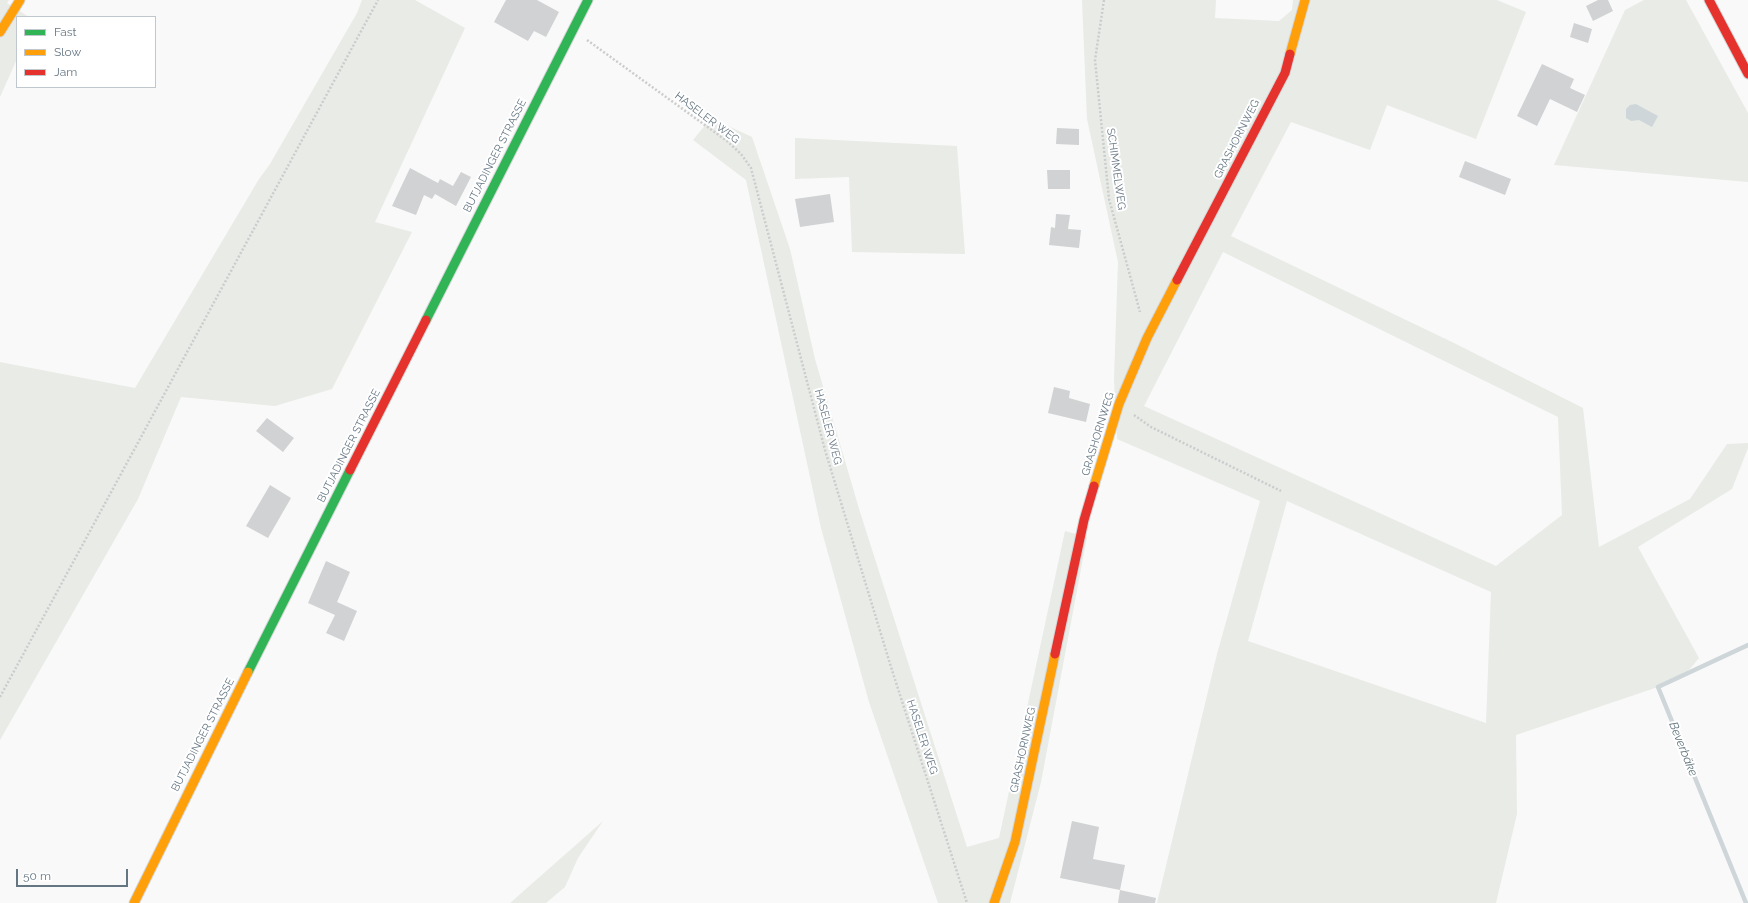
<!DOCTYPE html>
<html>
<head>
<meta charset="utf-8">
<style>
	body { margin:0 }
	#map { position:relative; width:1748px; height:903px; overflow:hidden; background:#f9f9f9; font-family:Raleway,sans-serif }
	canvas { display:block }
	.legend { position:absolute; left:16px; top:16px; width:140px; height:72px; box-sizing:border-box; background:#fff; border:1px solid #c1c8cd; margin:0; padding:5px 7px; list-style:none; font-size:12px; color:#657683 }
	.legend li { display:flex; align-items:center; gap:8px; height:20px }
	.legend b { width:20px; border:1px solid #c1c8cd }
	.scale { position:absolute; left:16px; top:869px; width:112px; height:18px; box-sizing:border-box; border:2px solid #657683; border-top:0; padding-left:5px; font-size:12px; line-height:14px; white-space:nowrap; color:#657683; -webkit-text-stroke:3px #fff; paint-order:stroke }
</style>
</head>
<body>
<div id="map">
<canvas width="1748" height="903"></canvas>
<ul class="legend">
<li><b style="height:5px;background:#30b455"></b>Fast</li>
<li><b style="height:5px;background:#ff9f0a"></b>Slow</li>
<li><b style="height:5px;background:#e5322d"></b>Jam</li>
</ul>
<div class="scale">50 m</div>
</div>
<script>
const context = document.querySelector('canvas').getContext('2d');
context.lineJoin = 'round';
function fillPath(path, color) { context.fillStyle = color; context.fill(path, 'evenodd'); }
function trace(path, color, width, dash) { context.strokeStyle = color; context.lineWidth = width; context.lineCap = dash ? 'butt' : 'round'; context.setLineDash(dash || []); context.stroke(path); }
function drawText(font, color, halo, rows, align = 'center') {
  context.font = font + ' Raleway,sans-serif'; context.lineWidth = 4; context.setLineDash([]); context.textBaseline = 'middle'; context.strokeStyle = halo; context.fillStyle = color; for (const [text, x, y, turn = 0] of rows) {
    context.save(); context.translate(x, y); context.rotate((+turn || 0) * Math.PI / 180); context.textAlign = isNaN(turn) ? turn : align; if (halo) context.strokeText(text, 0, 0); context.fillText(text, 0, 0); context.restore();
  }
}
fillPath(new Path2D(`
	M 0,0 L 9,0 L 7,3 L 29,17 L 17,17 L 17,59 L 0,97 Z
	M 362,0 L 415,0 L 465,28 L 375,222 L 412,232 L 332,389 L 275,406 L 181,397 L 138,499 L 0,740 L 0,362 L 135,388 L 259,179 L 270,164 L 357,13 Z
	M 1082,0 L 1216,0 L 1215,18 L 1279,21 L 1292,10 L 1293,0 L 1497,0 L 1526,12 L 1476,139 L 1387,105 L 1370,150 L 1291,122 L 1231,236 L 1454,343 L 1583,408 L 1599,547 L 1690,499 L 1727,444 L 1748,443 L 1748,448 L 1732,489 L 1638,547 L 1699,658 L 1689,670 L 1658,687 L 1516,735 L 1517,814 L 1496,903 L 1157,903 L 1217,654 L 1260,501 L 1117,439 L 1114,379 L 1118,262 L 1087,119 ZM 1223,252 L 1558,417 L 1562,515 L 1496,566 L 1144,406 ZM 1287,501 L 1491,592 L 1486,723 L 1248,641 Z
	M 1644,0 L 1686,0 L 1748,113 L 1748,182 L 1554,165 L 1625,10 Z
	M 711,118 L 752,137 L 790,249 L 815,359 L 860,512 L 967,847 L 999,838 L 1065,531 L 1087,537 L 1041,782 L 1010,903 L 938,903 L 869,702 L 821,528 L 746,180 L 693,140 Z
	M 795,138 L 957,146 L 965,254 L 852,252 L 849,177 L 795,179 Z
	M 603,821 L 578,858 L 565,887 L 546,903 L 510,903 Z`), '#e8ebe6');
fillPath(new Path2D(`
	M 1636,104 L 1658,116 L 1652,127 L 1639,120 L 1631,121 L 1626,118 L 1626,109 L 1630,105 Z`), '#ced6d9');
trace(new Path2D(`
	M 1746,903 L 1658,687 L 1748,645`), '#ced6d9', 4.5);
fillPath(new Path2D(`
	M 506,0 L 537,0 L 559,12 L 546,37 L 534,31 L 528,41 L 494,22 Z
	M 1598,0 L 1608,0 L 1613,11 L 1593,21 L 1586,6 Z
	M 1574,23 L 1592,29 L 1588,43 L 1570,37 Z
	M 1542,64 L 1574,79 L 1570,88 L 1585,95 L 1577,112 L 1550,99 L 1537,126 L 1517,116 Z
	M 1057,128 L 1079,129 L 1079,145 L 1056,144 Z
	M 1465,161 L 1511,179 L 1505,195 L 1459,177 Z
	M 410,168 L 438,183 L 440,179 L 453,186 L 461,172 L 471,177 L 456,206 L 435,194 L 432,199 L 424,195 L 416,215 L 392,206 Z
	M 1047,170 L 1070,170 L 1070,189 L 1048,189 Z
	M 830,194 L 834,222 L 800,227 L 795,199 Z
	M 1056,214 L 1070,215 L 1068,229 L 1081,230 L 1079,248 L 1049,245 L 1051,227 L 1055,228 Z
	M 1054,387 L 1070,391 L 1069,398 L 1090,404 L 1086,422 L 1048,413 Z
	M 267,418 L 294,438 L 283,452 L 256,431 Z
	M 270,485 L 291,498 L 268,538 L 246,526 Z
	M 326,561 L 350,572 L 337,602 L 357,611 L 344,641 L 326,633 L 335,615 L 308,603 Z
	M 1072,821 L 1099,827 L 1093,859 L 1125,865 L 1120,890 L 1060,878 Z
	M 1120,890 L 1156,898 L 1155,903 L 1118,903 Z`), '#d0d2d3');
const fast = new Path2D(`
	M 426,320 L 588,0
	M 248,672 L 350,470`);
const slow = new Path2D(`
	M 0,32 L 20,0
	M 1290,54 L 1305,0
	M 1094,486 L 1119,404 L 1147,338 L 1177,280
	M 134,903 L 248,672
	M 994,903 L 1015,842 L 1055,654`);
const jam = new Path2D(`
	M 1709,0 L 1748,74
	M 1177,280 L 1285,73 L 1290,54
	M 350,470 L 426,320
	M 1055,654 L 1084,520 L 1094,486`);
trace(fast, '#d5d6d7', 11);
trace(slow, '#d5d6d7', 11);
trace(jam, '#d5d6d7', 11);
trace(new Path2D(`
	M 1104,0 L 1095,60 L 1109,199 L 1140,312
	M 587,40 L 727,141 L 741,154 L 751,168 L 825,450 L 891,667 L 967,903
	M 1134,415 L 1151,427 L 1281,491
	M 0,697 L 378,0`), '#cbcccd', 2.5, [2, 2]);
trace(fast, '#30b455', 9);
trace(slow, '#ff9f0a', 9);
trace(jam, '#e5322d', 9);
drawText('11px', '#657683', '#fff', [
	["HASELER WEG",707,118,37],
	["GRASHORNWEG",1237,139,-63],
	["BUTJADINGER STRASSE",495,156,-63],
	["SCHIMMELWEG",1116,169,82],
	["HASELER WEG",828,427,75],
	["GRASHORNWEG",1098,434,-73],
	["BUTJADINGER STRASSE",349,446,-63],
	["BUTJADINGER STRASSE",203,735,-63],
	["HASELER WEG",922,737,72],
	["GRASHORNWEG",1023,750,-78]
]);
drawText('italic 12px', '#60757c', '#fff', [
	["Beverbäke",1683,749,68]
]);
</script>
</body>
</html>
